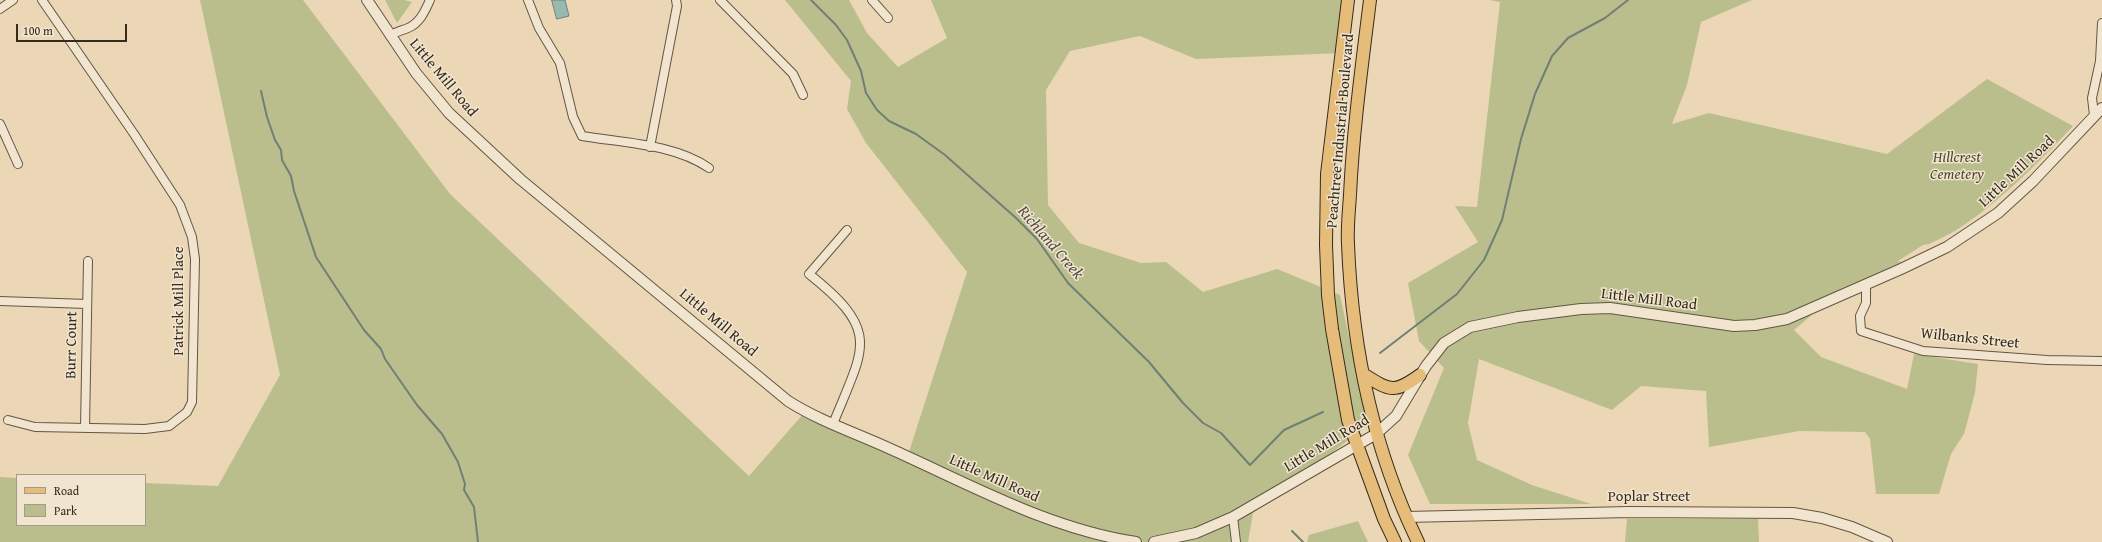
<!DOCTYPE html>
<html>
<head>
<meta charset="utf-8">
<style>
	body { margin:0 }
	#map { position:relative; width:2102px; height:542px; overflow:hidden; background:#ebd7b5; font-family:"Gentium Book Plus",serif }
	canvas { display:block }
	.legend { position:absolute; left:16px; top:474px; width:130px; height:52px; box-sizing:border-box; background:#f2e5cf; border:1px solid #a69b89; margin:0; padding:5px 7px; list-style:none; font-size:12px; color:#352b1f }
	.legend li { display:flex; align-items:center; gap:8px; height:20px }
	.legend b { width:20px; border:1px solid #a69b89 }
	.scale { position:absolute; left:16px; top:24px; width:111px; height:18px; box-sizing:border-box; border:2px solid #352b1f; border-top:0; padding-left:5px; font-size:12px; line-height:14px; white-space:nowrap; color:#352b1f; -webkit-text-stroke:3px #f2e5cf; paint-order:stroke }
</style>
</head>
<body>
<div id="map">
<canvas width="2102" height="542"></canvas>
<ul class="legend">
<li><b style="height:5px;background:#e6bc7a"></b>Road</li>
<li><b style="height:11px;background:#babe8c"></b>Park</li>
</ul>
<div class="scale">100 m</div>
</div>
<script>
const context = document.querySelector('canvas').getContext('2d');
context.lineJoin = 'round';
function fillPath(path, color) { context.fillStyle = color; context.fill(path, 'evenodd'); }
function trace(path, color, width, dash) { context.strokeStyle = color; context.lineWidth = width; context.lineCap = dash ? 'butt' : 'round'; context.setLineDash(dash || []); context.stroke(path); }
function drawText(font, color, halo, rows, align = 'center') {
  context.font = font + ' "Gentium Book Plus",serif'; context.lineWidth = 3; context.setLineDash([]); context.textBaseline = 'middle'; context.strokeStyle = halo; context.fillStyle = color; for (const [text, x, y, turn = 0] of rows) {
    context.save(); context.translate(x, y); context.rotate((+turn || 0) * Math.PI / 180); context.textAlign = isNaN(turn) ? turn : align; if (halo) context.strokeText(text, 0, 0); context.fillText(text, 0, 0); context.restore();
  }
}
fillPath(new Path2D(`
	M 200,0 L 303,0 L 450,194 L 749,476 L 804,413 L 907,458 L 967,272 L 866,143 L 847,109 L 851,81 L 785,0 L 849,0 L 867,33 L 898,67 L 947,38 L 931,0 L 1347,0 L 1343,53 L 1196,59 L 1140,36 L 1070,51 L 1046,90 L 1048,205 L 1079,243 L 1141,263 L 1166,262 L 1203,292 L 1277,269 L 1340,295 L 1368,425 L 1253,513 L 1248,542 L 0,542 L 0,477 L 17,478 L 17,525 L 145,525 L 145,483 L 218,486 L 280,375 Z
	M 385,0 L 404,0 L 412,2 L 397,23 Z
	M 1489,0 L 1752,0 L 1701,22 L 1687,85 L 1672,124 L 1709,113 L 1887,154 L 1987,79 L 2073,126 C 2039,162 2005,197 1964,225 C 1953,233 1941,238 1929,244 L 1923,245 L 1898,261 L 1908,264 L 1840,291 L 1794,330 L 1821,357 L 1907,389 L 1914,354 L 1978,364 L 1975,393 L 1964,434 L 1951,454 L 1939,494 L 1876,494 L 1870,439 L 1865,432 L 1799,431 L 1709,447 L 1706,391 L 1641,386 L 1612,410 L 1479,359 L 1468,423 L 1477,460 L 1532,485 L 1591,504 L 1430,504 L 1408,455 L 1444,368 L 1419,341 L 1408,283 L 1478,242 L 1455,206 L 1477,207 L 1500,2 Z
	M 1627,519 L 1758,519 L 1759,542 L 1625,542 Z
	M 1358,521 L 1368,542 L 1307,542 L 1309,535 Z`), '#babe8c');
const water = new Path2D(`
	M 552,0 L 565,0 L 569,16 L 557,19 Z`);
fillPath(water, '#98b9b0');
trace(water, '#708076', 1);
trace(new Path2D(`
	M 811,0 L 836,25 L 847,40 L 861,71 L 866,93 L 877,110 L 889,121 L 916,134 L 945,155 L 1016,218 L 1037,239 L 1068,283 L 1149,362 L 1183,403 L 1203,423 L 1221,433 L 1250,465 L 1284,430 L 1323,412
	M 261,91 L 267,117 L 275,140 L 281,150 L 282,160 L 291,176 L 294,191 L 316,257 L 364,330 L 381,349 L 385,359 L 417,405 L 442,434 L 458,462 L 465,484 L 464,490 L 474,507 L 478,542
	M 1380,353 L 1457,294 L 1484,260 L 1502,220 L 1521,139 L 1535,94 L 1552,56 L 1568,38 L 1605,18 L 1628,0
	M 1292,531 L 1303,542`), '#708076', 2);
const minor = new Path2D(`
	M 528,0 L 539,28 L 560,63 L 573,117 L 582,136 C 624,143 674,144 709,168
	M 720,0 L 793,74 L 803,95
	M 872,0 L 888,18
	M 0,9 L 13,0
	M 390,36 C 396,31 401,31 408,28 C 420,23 425,11 430,0
	M 2094,115 L 2092,98 L 2100,61 L 2102,23
	M 0,124 L 18,164
	M 650,147 L 677,6 L 676,0
	M 1866,285 L 1866,303 L 1860,316 L 1861,331 L 1923,351 L 2047,360 L 2102,361
	M 0,301 L 87,304
	M 8,420 L 35,427 L 145,429 L 169,426 L 187,412 L 192,402 L 195,259 L 192,237 L 180,205 L 134,134 L 42,0
	M 833,424 C 864,347 882,332 809,274 L 847,230
	M 85,428 L 88,261
	M 1233,517 L 1236,542`);
const tertiary = new Path2D(`
	M 367,0 L 416,73 L 449,113 L 520,179 L 788,401 C 821,422 859,434 895,451 C 973,486 1050,529 1136,542
	M 1406,517 L 1629,512 L 1793,513 L 1822,518 L 1852,527 L 1887,542
	M 1154,542 L 1196,533 L 1233,517 L 1376,434 L 1396,416 L 1426,366 L 1444,343 L 1470,327 L 1518,317 L 1581,309 L 1610,308 L 1734,326 L 1755,325 L 1787,319 L 1901,269 L 1947,247 L 1998,213 L 2033,181 L 2102,108`);
const primary = new Path2D(`
	M 1348,0 L 1327,174 L 1326,245 L 1328,295 L 1332,329 L 1348,420 L 1384,519 L 1395,542
	M 1370,0 C 1362,65 1353,130 1350,195 C 1349,211 1347,228 1348,244 C 1352,346 1373,449 1418,542
	M 1363,374 C 1390,391 1394,394 1420,375`);
trace(minor, '#625644', 10);
trace(tertiary, '#625644', 12);
trace(primary, '#352b1f', 14);
trace(minor, '#f2e5cf', 8);
trace(tertiary, '#f2e5cf', 10);
trace(primary, '#e6bc7a', 12);
drawText('15px', '#352b1f', '#f2e5cf', [
	["Little Mill Road",443,78,50],
	["Peachtree Industrial Boulevard",1341,131,-85],
	["Little Mill Road",2017,172,-43],
	["Little Mill Road",1649,300,7],
	["Patrick Mill Place",179,301,-90],
	["Little Mill Road",718,323,40],
	["Wilbanks Street",1970,339,6],
	["Burr Court",72,345,-89],
	["Little Mill Road",1327,444,-31],
	["Little Mill Road",994,479,24],
	["Poplar Street",1649,497]
]);
drawText('italic 15px', '#504835', '#f2e5cf', [
	["Hillcrest",1957,158],
	["Cemetery",1957,175]
]);
drawText('italic 16px', '#4e4e43', '#f2e5cf', [
	["Richland Creek",1050,243,49]
]);
</script>
</body>
</html>
